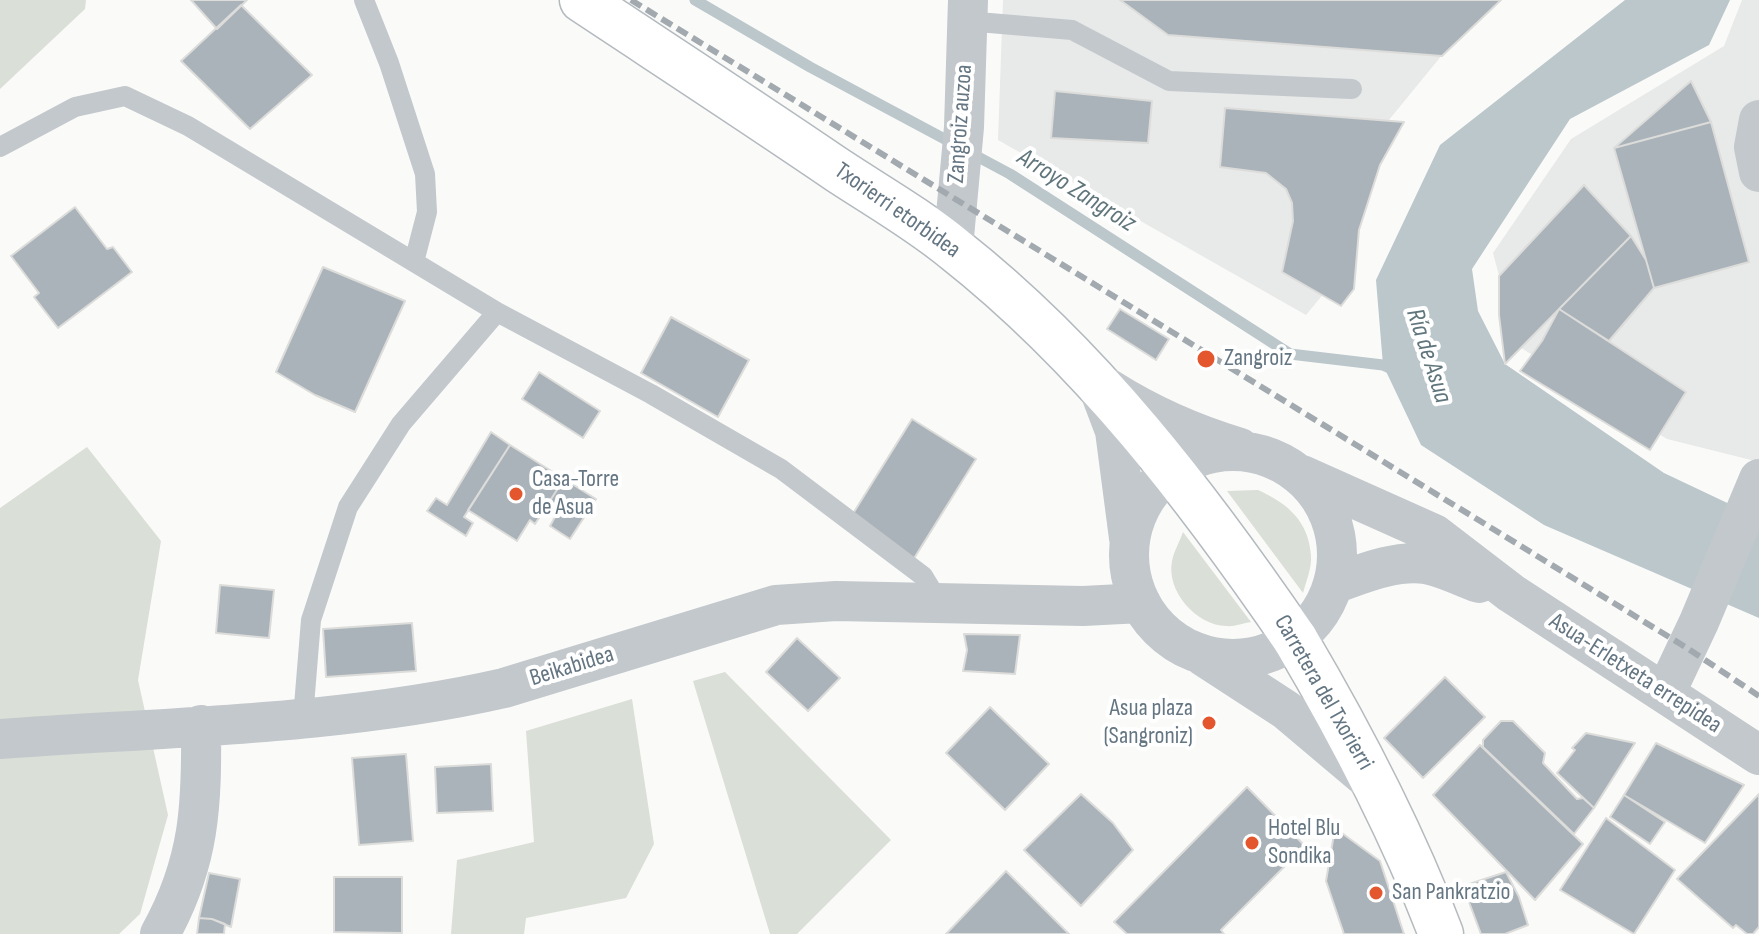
<!DOCTYPE html>
<html>
<head>
<meta charset="utf-8">
<style>
	body { margin:0 }
	canvas { display:block; background:#fafaf8 }
</style>
</head>
<body>
<canvas width="1759" height="934"></canvas>
<script>
const context = document.querySelector('canvas').getContext('2d');
context.lineJoin = 'round';
function fillPath(path, color) { context.fillStyle = color; context.fill(path, 'evenodd'); }
function trace(path, color, width, dash) { context.strokeStyle = color; context.lineWidth = width; context.lineCap = dash ? 'butt' : 'round'; context.setLineDash(dash || []); context.stroke(path); }
function drawText(font, color, halo, rows, align = 'center') {
  context.font = font + ' "Sofia Sans Condensed",sans-serif'; context.lineWidth = 8; context.setLineDash([]); context.textBaseline = 'middle'; context.strokeStyle = halo; context.fillStyle = color; for (const [text, x, y, turn = 0] of rows) {
    context.save(); context.translate(x, y); context.rotate((+turn || 0) * Math.PI / 180); context.textAlign = isNaN(turn) ? turn : align; if (halo) context.strokeText(text, 0, 0); context.fillText(text, 0, 0); context.restore();
  }
}
fillPath(new Path2D(`
	M 1003,0 L 1501,0 L 1447,49 L 1366,148 L 1348,264 L 1306,315 L 998,140 Z
	M 1742,0 L 1759,0 L 1759,462 L 1667,439 L 1518,346 L 1493,253 L 1571,139 L 1724,46 Z`), '#e8e9e9');
fillPath(new Path2D(`
	M 0,0 L 86,0 L 85,9 L 0,89 Z
	M 87,447 L 161,541 L 138,680 L 168,815 L 140,914 L 119,934 L 0,934 L 0,508 Z
	M 1258,490 C 1287,503 1309,521 1311,556 C 1312,567 1306,582 1303,593 L 1227,491 Z
	M 1183,532 L 1251,622 C 1243,623 1234,627 1226,626 C 1196,625 1166,591 1172,561 C 1174,551 1180,541 1183,532 Z
	M 725,672 L 891,840 L 797,934 L 770,934 L 693,681 Z
	M 632,699 L 654,844 L 626,898 L 526,918 L 524,934 L 451,934 L 457,860 L 534,842 L 526,731 Z`), '#dadfd7');
fillPath(new Path2D(`
	M 1625,0 L 1730,0 L 1709,45 L 1570,119 L 1472,269 L 1478,311 L 1505,364 L 1664,473 L 1759,518 L 1759,618 L 1544,525 L 1421,445 L 1383,365 L 1376,280 L 1440,145 Z`), '#bbc7cb');
trace(new Path2D(`
	M 695,0 L 810,67 L 1010,174 L 1290,354 L 1383,365 L 1394,370`), '#bbc7cb', 11);
const building = new Path2D(`
	M 191,0 L 247,0 L 217,29 Z
	M 1120,0 L 1501,0 L 1442,56 L 1168,35 Z
	M 241,5 L 312,75 L 250,129 L 181,61 Z
	M 1691,81 L 1711,122 L 1614,148 Z
	M 1055,91 L 1152,101 L 1148,143 L 1051,138 Z
	M 1225,108 L 1404,122 L 1380,165 L 1359,230 L 1354,289 L 1341,306 L 1282,272 L 1293,221 L 1292,203 L 1286,189 L 1266,173 L 1220,167 Z
	M 1711,122 L 1749,262 L 1654,288 L 1614,148 Z
	M 1584,185 L 1631,236 L 1505,364 L 1499,315 L 1499,276 Z
	M 75,207 L 107,249 L 113,247 L 132,272 L 58,328 L 34,297 L 39,293 L 11,256 Z
	M 1631,236 L 1646,260 L 1654,288 L 1609,341 L 1559,309 Z
	M 323,267 L 405,301 L 355,412 L 315,395 L 276,372 Z
	M 1120,309 L 1169,339 L 1156,360 L 1107,329 Z
	M 1559,309 L 1686,392 L 1650,450 L 1520,371 L 1542,341 Z
	M 671,317 L 749,360 L 718,417 L 641,373 Z
	M 539,372 L 600,411 L 583,438 L 522,399 Z
	M 912,419 L 976,459 L 913,560 L 849,520 Z
	M 491,432 L 510,445 L 464,517 L 473,523 L 466,536 L 427,511 L 436,498 L 447,505 Z
	M 510,445 L 564,479 L 535,524 L 530,520 L 517,541 L 468,510 Z
	M 564,479 L 596,499 L 570,539 L 550,526 L 555,517 L 544,510 Z
	M 220,585 L 274,590 L 269,638 L 216,633 Z
	M 412,623 L 416,671 L 326,677 L 323,629 Z
	M 964,634 L 1020,635 L 1015,674 L 963,671 L 967,650 Z
	M 797,638 L 840,678 L 808,711 L 766,672 Z
	M 1445,677 L 1485,717 L 1423,778 L 1384,738 Z
	M 990,707 L 1049,764 L 1005,810 L 946,753 Z
	M 1501,721 L 1513,721 L 1545,753 L 1543,763 L 1577,799 L 1583,798 L 1594,808 L 1574,834 L 1483,747 L 1483,740 Z
	M 1586,733 L 1635,743 L 1594,808 L 1557,773 L 1575,750 L 1572,748 Z
	M 1656,743 L 1744,785 L 1705,843 L 1624,795 Z
	M 1480,745 L 1583,844 L 1535,900 L 1433,795 Z
	M 406,754 L 413,841 L 359,845 L 352,758 Z
	M 491,764 L 493,811 L 437,813 L 435,767 Z
	M 1247,787 L 1305,846 L 1221,930 L 1224,934 L 1127,934 L 1114,922 Z
	M 1081,794 L 1113,823 L 1133,850 L 1081,906 L 1024,850 Z
	M 1759,794 L 1759,927 L 1753,934 L 1747,934 L 1736,925 L 1733,928 L 1677,879 Z
	M 1624,795 L 1665,822 L 1650,844 L 1610,817 Z
	M 1606,818 L 1675,870 L 1634,934 L 1560,890 Z
	M 1335,828 L 1380,861 L 1404,934 L 1344,934 L 1326,881 Z
	M 1006,871 L 1069,934 L 946,934 Z
	M 1506,872 L 1519,897 L 1528,925 L 1505,934 L 1481,934 L 1463,886 Z
	M 209,873 L 240,879 L 231,927 L 212,919 L 199,918 Z
	M 334,877 L 402,877 L 402,933 L 334,932 Z
	M 199,918 L 212,919 L 225,924 L 224,934 L 197,934 Z`);
fillPath(building, '#aab3b9');
trace(building, '#dcdcda', 2);
const secondary = new Path2D(`
	M 582,0 C 668,57 754,113 839,171 C 877,196 919,220 954,249 C 1091,357 1197,496 1295,639`);
const primary = new Path2D(`
	M 1295,639 C 1351,734 1402,831 1441,934`);
trace(secondary, '#b3babf', 47);
trace(primary, '#b5babe', 47);
trace(new Path2D(`
	M 364,0 L 389,63 L 425,174 L 427,212 L 414,262
	M 966,21 L 1072,30 L 1169,81 L 1352,89
	M 0,147 L 75,107 L 125,96 L 188,126 L 497,312 L 651,394 L 781,469 L 923,576 L 940,604
	M 303,718 L 311,620 L 348,507 L 401,424 L 497,312`), '#c3c8cc', 20);
trace(new Path2D(`
	M 1759,120 L 1754,147 L 1759,172
	M 953,248 L 964,127 L 968,0
	M 1098,386 L 1115,431 L 1129,538
	M 1109,389 C 1150,415 1193,434 1240,448
	M1129 555a104 104 0 1 1 208 0a104 104 0 1 1-208 0Z
	M 1302,475 L 1434,534 L 1511,593 L 1759,755
	M 1333,584 C 1362,574 1394,560 1425,564 C 1443,567 1462,577 1479,583
	M 1203,656 L 1286,710 L 1369,780
	M 1666,692 L 1699,622 L 1759,479
	M 0,739 C 166,727 342,725 504,688 L 776,605 L 836,601 L 1083,606 L 1141,603
	M 160,934 C 200,862 202,805 201,725`), '#c3c8cc', 40);
trace(secondary, '#fff', 44);
trace(primary, '#fff', 44);
trace(new Path2D(`
	M 631,0 L 1687,648 L 1759,696`), '#a2aab0', 6, [12, 6]);
for (const [x, y, r, color] of [
	[1206,359,10,"#e4572e"],
	[516,494,8,"#e4572e"],
	[1209,723,8,"#e4572e"],
	[1252,843,8,"#e4572e"],
	[1376,893,8,"#e4572e"]
]) { const dot = new Path2D(); dot.arc(x, y, r, 0, 2 * Math.PI); context.fillStyle = color; context.fill(dot); trace(dot, '#fff', 3); }
drawText('24px', '#657683', '#fff', [
	["Zangroiz auzoa",961,124,-86],
	["Txorierri etorbidea",897,211,35],
	["Beikabidea",572,667,-17],
	["Asua-Erletxeta errepidea",1635,674,33],
	["Carretera del Txorierri",1323,693,60]
]);
drawText('24px', '#657683', '#fff', [
	["Zangroiz",1224,359],
	["Casa-Torre",532,480],
	["de Asua",532,508],
	["Asua plaza",1193,709,"right"],
	["(Sangroniz)",1193,737,"right"],
	["Hotel Blu",1268,829],
	["Sondika",1268,857],
	["San Pankratzio",1392,893]
], 'left');
drawText('italic 26px', '#60757c', '#fff', [
	["Arroyo Zangroiz",1076,191,32],
	["Ría de Asua",1428,356,72]
]);
</script>
</body>
</html>
